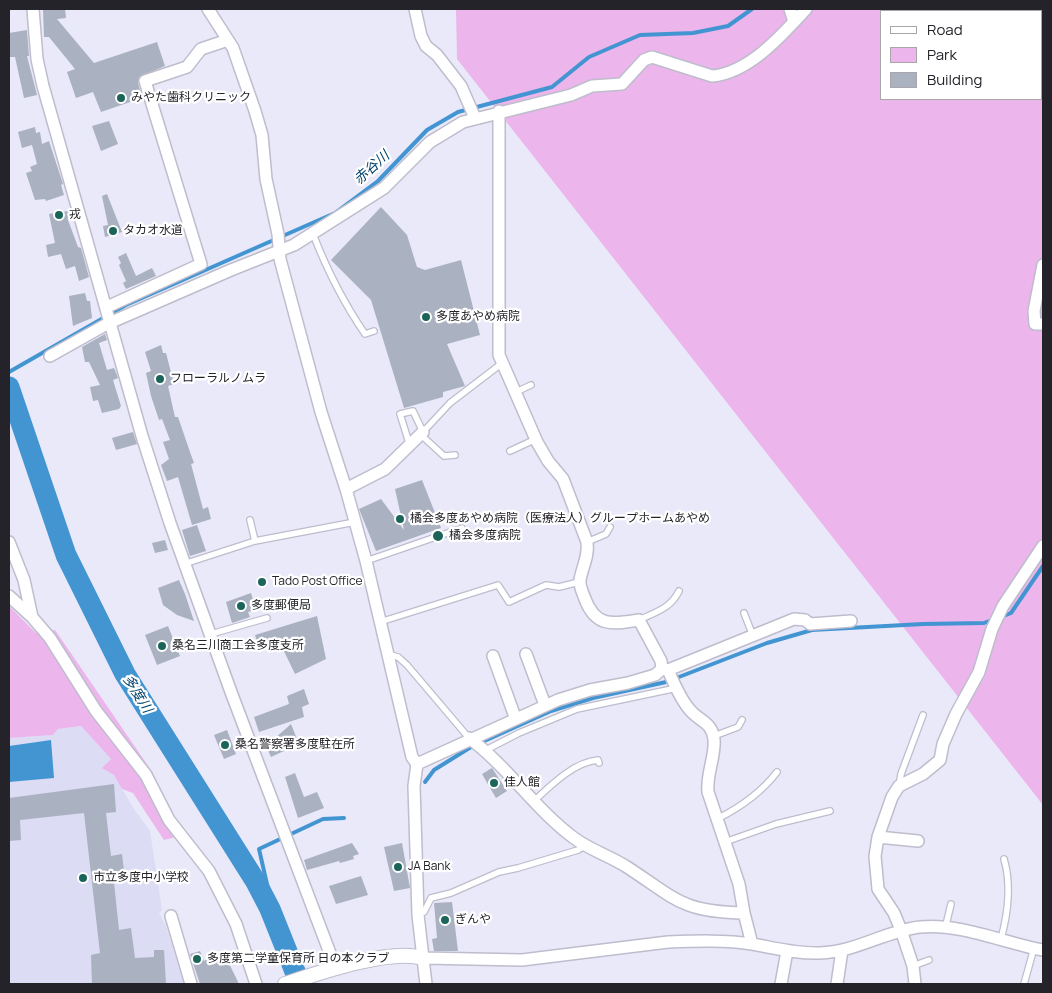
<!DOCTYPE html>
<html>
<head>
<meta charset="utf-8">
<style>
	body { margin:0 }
	#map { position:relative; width:1052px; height:993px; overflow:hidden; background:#e9e9fa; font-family:Manrope,sans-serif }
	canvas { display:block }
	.frame { position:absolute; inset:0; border:10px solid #232329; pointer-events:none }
	.legend { position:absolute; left:880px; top:10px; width:162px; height:90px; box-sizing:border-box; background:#fff; border:1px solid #a7a7a9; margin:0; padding:6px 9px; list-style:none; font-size:15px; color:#232329 }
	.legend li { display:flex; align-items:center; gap:10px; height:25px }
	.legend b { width:25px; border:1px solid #a7a7a9 }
</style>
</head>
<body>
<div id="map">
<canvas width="1052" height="993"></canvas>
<div class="frame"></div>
<ul class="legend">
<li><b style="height:6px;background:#fff"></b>Road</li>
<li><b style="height:14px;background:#ecb5eb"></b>Park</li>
<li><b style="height:14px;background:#aab1c0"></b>Building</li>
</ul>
</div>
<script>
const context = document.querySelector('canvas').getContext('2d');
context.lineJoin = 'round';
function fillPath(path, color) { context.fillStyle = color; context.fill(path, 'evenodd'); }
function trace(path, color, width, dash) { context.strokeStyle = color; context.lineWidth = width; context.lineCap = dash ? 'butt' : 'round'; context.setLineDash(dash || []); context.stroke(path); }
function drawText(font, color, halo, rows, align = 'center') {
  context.font = font + ' Manrope,"Noto Sans JP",sans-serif'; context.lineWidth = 4.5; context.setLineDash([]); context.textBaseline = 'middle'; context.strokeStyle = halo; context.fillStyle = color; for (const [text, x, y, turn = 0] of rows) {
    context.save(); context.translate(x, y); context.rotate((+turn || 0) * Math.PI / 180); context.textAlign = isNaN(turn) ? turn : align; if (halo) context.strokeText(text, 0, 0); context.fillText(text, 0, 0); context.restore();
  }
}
fillPath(new Path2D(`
	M 81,726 L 111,759 L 103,768 L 114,775 L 134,809 L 150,831 L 162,910 L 159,913 L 166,926 L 184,984 L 9,984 L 9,738 L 53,735 L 58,729 Z`), '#dcdcf4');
fillPath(new Path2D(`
	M 456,9 L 1043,9 L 1043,805 L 457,59 ZM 881,11 L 1041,11 L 1041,99 L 881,99 Z
	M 9,606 L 36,633 L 55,630 L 153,773 L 145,779 L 176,837 L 164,840 L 133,793 L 122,789 L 114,775 L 102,768 L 111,759 L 81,726 L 58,729 L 53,735 L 9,738 Z`), '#ecb5eb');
fillPath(new Path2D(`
	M 51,740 L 54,778 L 9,782 L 9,746 Z`), '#4395d2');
trace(new Path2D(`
	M 9,372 L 126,305 L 335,213 L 378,181 L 427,130 L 458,112 L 552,87 L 589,57 L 640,35 L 693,33 L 728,26 L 752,9
	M 1001,617 L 1011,613 L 1043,566
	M 425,782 L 434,770 L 471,747 L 551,711 L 593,698 L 666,682 L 767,643 L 812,630 L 923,624 L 984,623 L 992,620
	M 267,905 L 269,893 L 259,849 L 323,819 L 344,818`), '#4395d2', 4);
trace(new Path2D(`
	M 9,387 L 66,555 L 125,674 L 256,882 L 270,909 L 300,984`), '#4395d2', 21);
fillPath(new Path2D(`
	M 43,9 L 65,9 L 66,18 L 57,19 L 94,63 L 157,42 L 165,66 L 139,77 L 138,83 L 143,101 L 137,103 L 136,100 L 101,112 L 93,92 L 76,98 L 67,72 L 75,69 L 49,37 L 44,37 Z
	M 27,30 L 29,56 L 27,56 L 37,95 L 24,98 L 15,57 L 9,57 L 9,33 Z
	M 109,121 L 118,144 L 101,151 L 92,126 Z
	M 35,127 L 36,133 L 40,132 L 42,144 L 49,141 L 63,184 L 61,185 L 64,195 L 46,201 L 45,199 L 35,200 L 26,173 L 32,171 L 30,167 L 37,164 L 32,145 L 22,148 L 18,132 Z
	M 107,194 L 122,232 L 105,237 L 103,226 L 108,225 L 102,196 Z
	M 381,207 L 407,235 L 417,267 L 425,270 L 461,260 L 480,335 L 447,344 L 465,386 L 443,392 L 443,397 L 404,408 L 371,300 L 331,260 Z
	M 68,211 L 71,219 L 68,220 L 78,247 L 81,248 L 89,277 L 79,281 L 75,266 L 66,269 L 61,254 L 48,257 L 46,245 L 55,243 L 49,214 Z
	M 126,253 L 136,276 L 152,268 L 156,276 L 126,289 L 123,283 L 126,281 L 119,265 L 121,263 L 118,257 Z
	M 85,293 L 87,301 L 90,301 L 92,318 L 73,326 L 69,296 Z
	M 105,334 L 107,340 L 99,343 L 107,370 L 114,368 L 117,375 L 118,378 L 113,380 L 121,406 L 119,409 L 102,413 L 98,400 L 93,401 L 90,387 L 100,385 L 89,362 L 85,362 L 82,347 Z
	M 161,345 L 163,353 L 166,353 L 174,384 L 168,386 L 175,417 L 178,417 L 190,452 L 194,463 L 191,464 L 203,509 L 208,507 L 211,519 L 192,525 L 178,477 L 167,481 L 161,465 L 169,459 L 163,442 L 170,440 L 162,419 L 159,420 L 151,396 L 146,373 L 151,371 L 145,352 Z
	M 133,432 L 137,444 L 116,450 L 112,438 Z
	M 422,480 L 441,528 L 376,551 L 359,509 L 381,499 L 404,530 L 395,489 Z
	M 197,525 L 206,551 L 190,556 L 182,530 Z
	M 165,540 L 168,550 L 155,553 L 152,543 Z
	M 179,580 L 185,594 L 194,621 L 177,615 L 163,605 L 158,588 Z
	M 251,593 L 256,610 L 248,612 L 250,617 L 232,623 L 226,602 Z
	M 317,616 L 326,659 L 295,674 L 281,645 L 259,649 L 255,635 Z
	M 168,626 L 180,656 L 157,665 L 145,635 Z
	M 304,689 L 309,704 L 302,707 L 304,717 L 259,732 L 254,717 L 289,704 L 287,696 Z
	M 291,724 L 299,744 L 271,757 L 266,746 Z
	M 227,730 L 236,754 L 224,759 L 214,735 Z
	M 492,768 L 507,791 L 496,798 L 482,774 Z
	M 295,773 L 304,797 L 317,792 L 324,808 L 298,818 L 285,777 Z
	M 114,784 L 116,812 L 106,813 L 111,856 L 122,854 L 124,871 L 113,873 L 119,930 L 131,928 L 135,958 L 154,957 L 154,950 L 164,950 L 166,984 L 92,984 L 91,955 L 100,953 L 84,813 L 20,820 L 21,840 L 9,841 L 9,798 Z
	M 352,843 L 359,854 L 353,856 L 354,859 L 340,863 L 339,861 L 307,870 L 304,860 Z
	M 402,843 L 410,888 L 394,891 L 384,847 Z
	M 361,876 L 368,895 L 336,904 L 329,886 Z
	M 452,902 L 458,951 L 434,951 L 432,939 L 437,938 L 434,903 Z
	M 200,951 L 204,961 L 223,951 L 239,984 L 200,984 L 190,954 Z`), '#aab1c0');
const service = new Path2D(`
	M 313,234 C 327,270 343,302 365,334 L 374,331
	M 516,392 L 531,385
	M 420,434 L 444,456 L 455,455
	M 410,446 L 400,414 L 413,411 L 423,432 L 450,403 L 501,364
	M 510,451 L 536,439
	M 250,520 L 255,541
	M 587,542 L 606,534 L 610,527
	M 366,561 L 462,528
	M 184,564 L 255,541 L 355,522
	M 744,613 L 753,636
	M 639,620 C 656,612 671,608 679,591
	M 380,622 L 498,585 L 509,602 L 546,585 L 559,587 L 579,582
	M 211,634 L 267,618
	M 387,654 L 398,657 L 407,665 L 469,738
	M 714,736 L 738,727 L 742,720
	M 486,750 L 519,733 L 577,709 L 677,688
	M 899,786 L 901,774 L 923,715
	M 534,801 C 551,785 574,762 598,760 L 599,763
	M 717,819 C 741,807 761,793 777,772
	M 725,842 L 776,824 L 830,811
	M 418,915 L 424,912 L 431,898 L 451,893 L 499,872 L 518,868 L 578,850 L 586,845
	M 945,929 L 951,904
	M 1001,939 C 1008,913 1012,886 1004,859
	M 913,966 L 929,960
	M 1024,984 L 1034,948`);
const minor = new Path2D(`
	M 33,9 L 37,59 L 43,86 L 142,436 L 170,523 L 231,692 L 336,969
	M 208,9 L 233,48 L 255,111 L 262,135 L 266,179 L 278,234 L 280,259 L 321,412 L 346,489 L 366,561 L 412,757 L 417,764 L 414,786 L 418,915 L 426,984
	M 415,9 L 421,36 L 426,46 L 437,55 L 461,86 L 475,118
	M 790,9 L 794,22
	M 499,111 L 499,355 L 537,442 L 548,461 L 563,479 L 587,542 C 589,557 582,567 580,580 C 579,586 583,593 585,599 C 596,628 613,624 639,620 L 661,661 L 662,669
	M 1043,265 L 1034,311 L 1035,324 L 1043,324
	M 107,307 L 201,264 L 145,81 L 187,67 L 201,49 L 228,40
	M 50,356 L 107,324 L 231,270 L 294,245 L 384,188 L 430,142 L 463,122 L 571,95 L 592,86 L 622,84 L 644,60 L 652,57 L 712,76 C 749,73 782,35 806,9
	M 346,489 L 385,469 L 423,432
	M 9,542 L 24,580 L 32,617
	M 9,596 L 32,617 L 50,638 L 96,711 L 146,775 L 169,820 L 209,871 L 236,924 L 256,984
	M 526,654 L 545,705
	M 493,656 L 515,717
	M 668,670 C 674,683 680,699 690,710 C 699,721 712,722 714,739 C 716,755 706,774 708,792 L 739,884 L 744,913
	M 469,738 C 508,767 535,809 574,838 C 590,850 610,856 627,867 C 676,899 682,912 744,913 L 752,944
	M 417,764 L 558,700 L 590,690 L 628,683 L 655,675 L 662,669 L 668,670 L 794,619 L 805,620 L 810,624 L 851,621
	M 878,837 L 918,841
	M 171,916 L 191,984
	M 423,958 L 522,960 L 668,942 C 696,941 726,940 752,944 C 775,948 797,954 820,953 C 856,952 885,931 920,927 C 961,923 1004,943 1043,950
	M 781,984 L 787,951
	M 837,984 L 842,950
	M 915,984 L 913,966 L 901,930 L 894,913 L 878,889 L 875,856 L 878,837 L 892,797 L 899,786 L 923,774 L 940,760 L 943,744 L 956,714 L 979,672 L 992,629 L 1003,606 L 1043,546`);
const tertiary = new Path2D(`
	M 285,984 C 318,973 390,948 423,958`);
trace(service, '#bdbdcd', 8);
trace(minor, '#bdbdcd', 14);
trace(tertiary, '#bdbdcd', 16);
trace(service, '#fff', 5.5);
trace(minor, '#fff', 11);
trace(tertiary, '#fff', 14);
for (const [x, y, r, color] of [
	[121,98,5,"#1b645a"],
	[59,215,5,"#1b645a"],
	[113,231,5,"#1b645a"],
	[426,317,5,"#1b645a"],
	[160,379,5,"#1b645a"],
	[400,519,5,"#1b645a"],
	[438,536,6,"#1b645a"],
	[262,582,5,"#1b645a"],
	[241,606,5,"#1b645a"],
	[162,646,5,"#1b645a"],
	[225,745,5,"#1b645a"],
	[494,783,5,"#1b645a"],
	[398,867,5,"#1b645a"],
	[83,878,5,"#1b645a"],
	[445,920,5,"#1b645a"],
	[197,959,5,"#1b645a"]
]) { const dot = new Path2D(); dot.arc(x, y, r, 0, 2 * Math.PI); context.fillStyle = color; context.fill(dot); trace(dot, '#fff', 2); }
drawText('12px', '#232329', '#fff', [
	["みやた歯科クリニック",131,98],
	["戎",69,215],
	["タカオ水道",123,231],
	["多度あやめ病院",436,317],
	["フローラルノムラ",170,379],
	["橘会多度あやめ病院（医療法人）グループホームあやめ",410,519],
	["橘会多度病院",449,536],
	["Tado Post Office",272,582],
	["多度郵便局",251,606],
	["桑名三川商工会多度支所",172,646],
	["桑名警察署多度駐在所",235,745],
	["佳人館",504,783],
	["JA Bank",408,867],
	["市立多度中小学校",93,878],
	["ぎんや",455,920],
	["多度第二学童保育所 日の本クラブ",207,959]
], 'left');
drawText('italic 14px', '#01436c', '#fff', [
	["赤谷川",372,168,-42],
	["多度川",137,694,58]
]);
</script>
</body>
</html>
